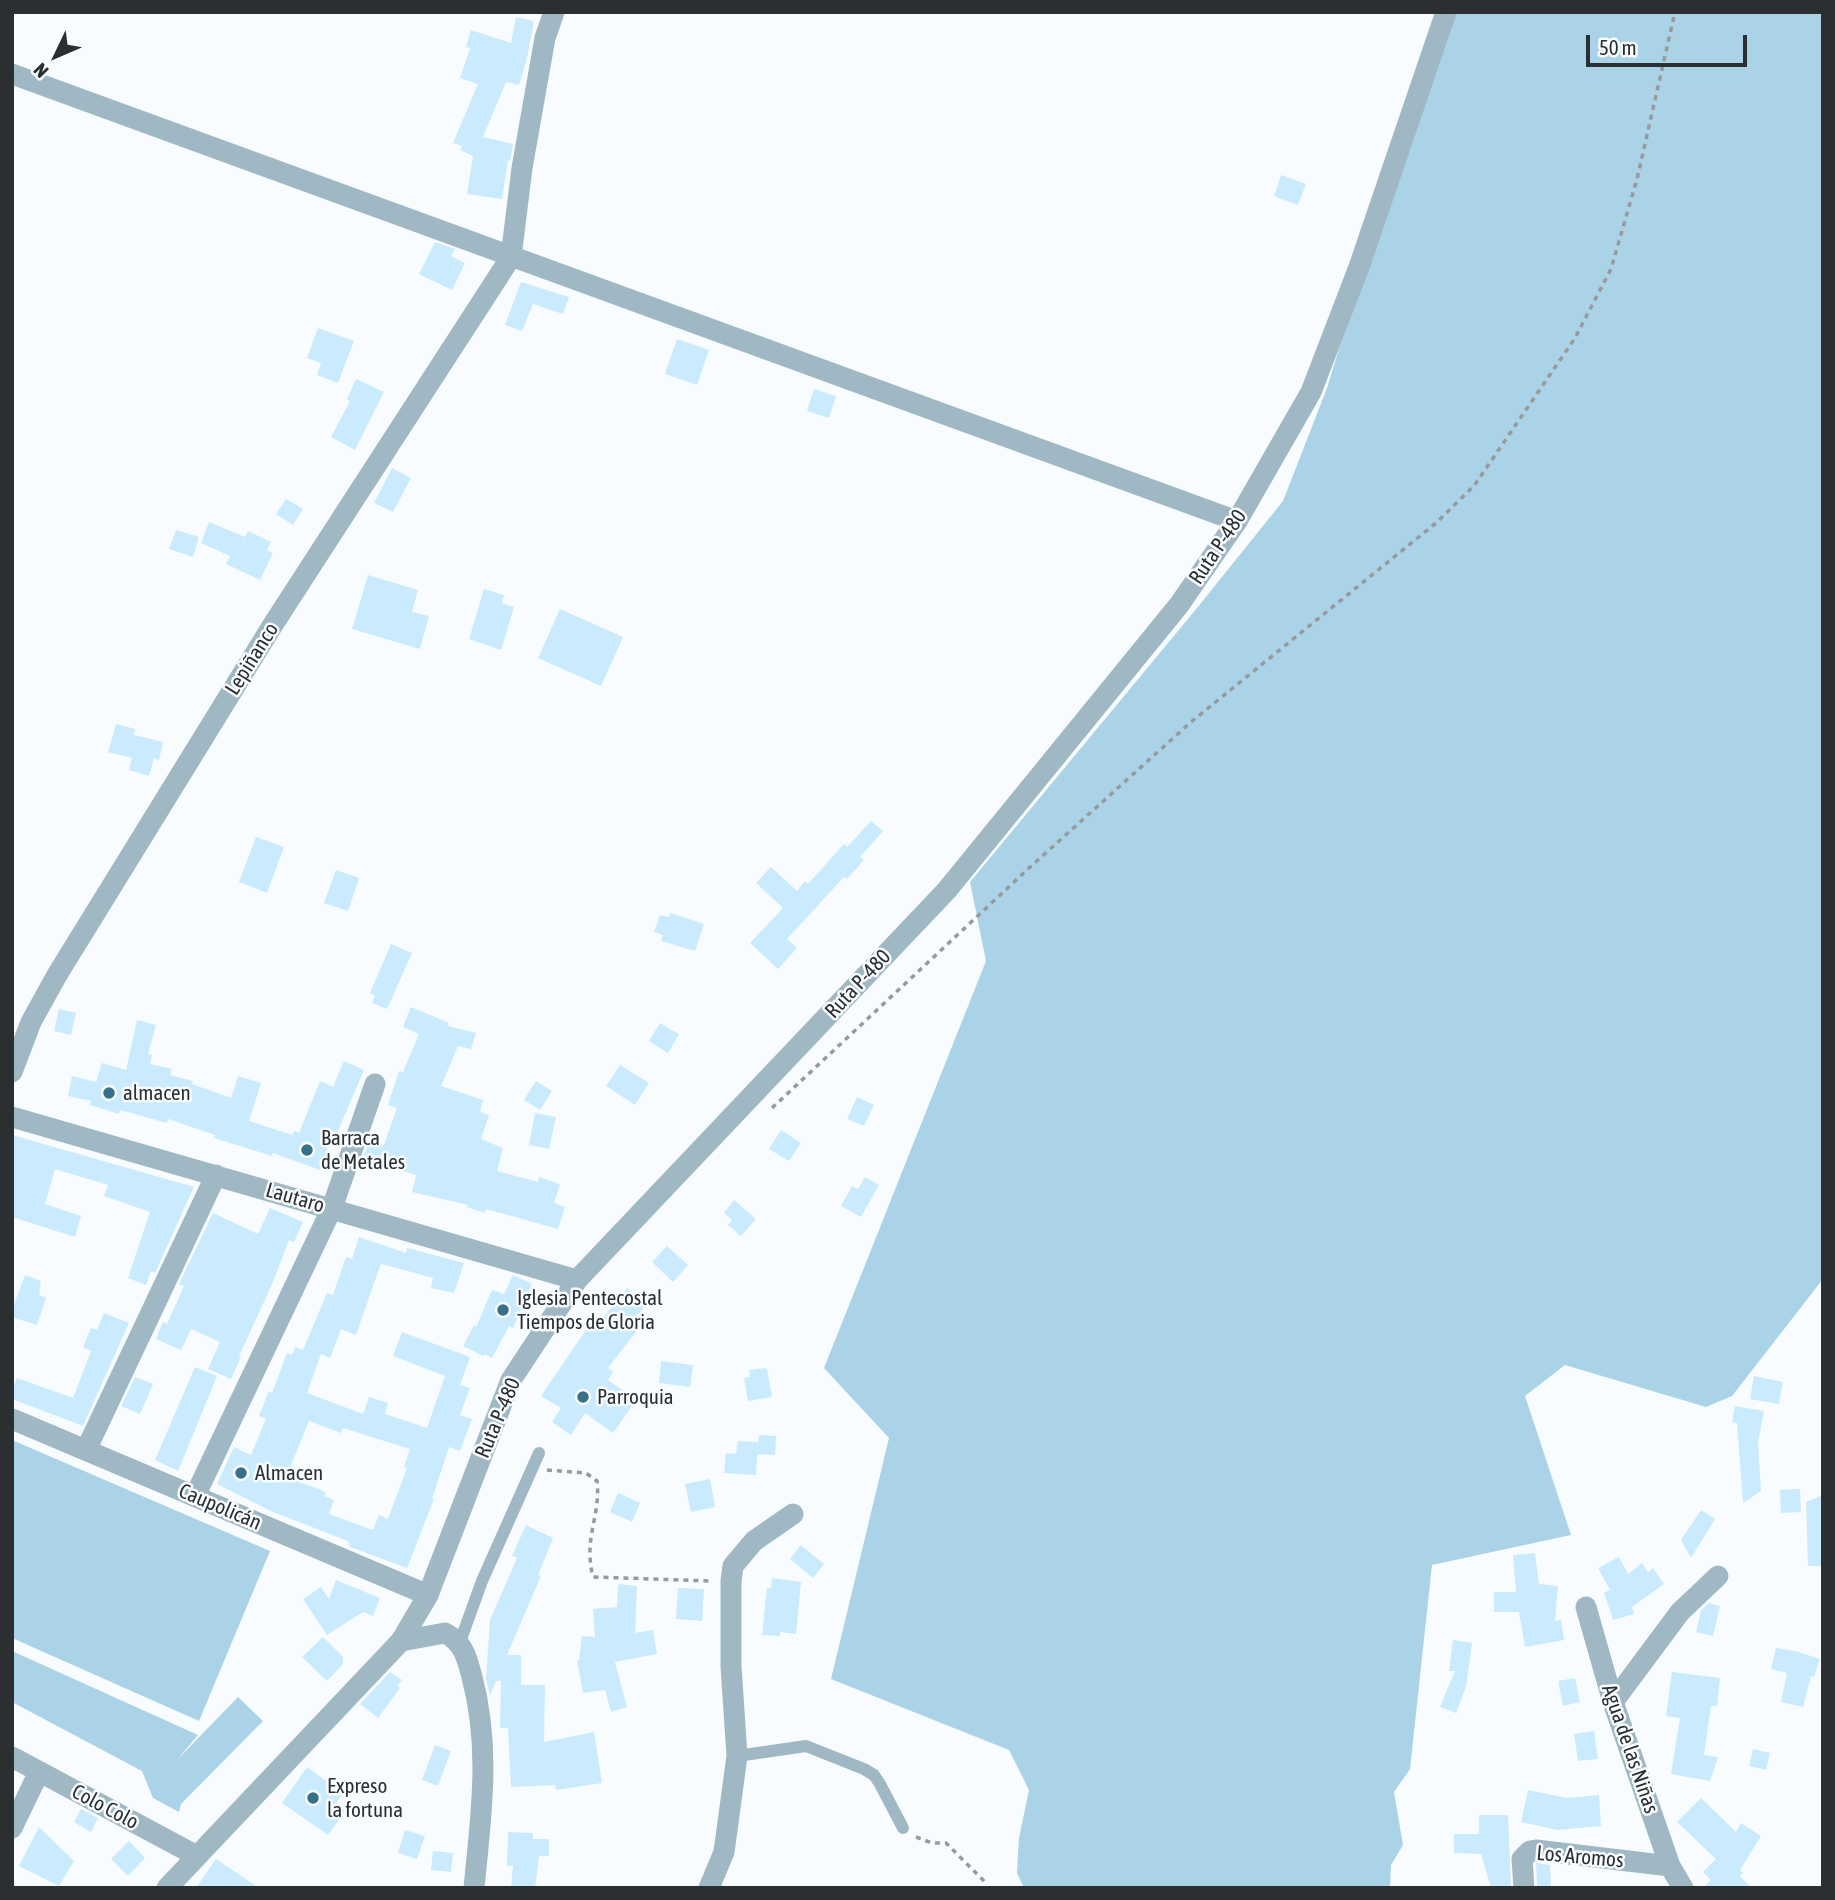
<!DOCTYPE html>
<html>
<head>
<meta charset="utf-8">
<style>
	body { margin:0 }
	#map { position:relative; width:1835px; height:1900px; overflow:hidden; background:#f8fcff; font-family:"Asap Condensed",sans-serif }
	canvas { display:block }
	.frame { position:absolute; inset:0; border:14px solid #2b2f31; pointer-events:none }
	.north { position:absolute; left:21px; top:21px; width:70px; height:70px; -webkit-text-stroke:5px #f8fcff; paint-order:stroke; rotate:226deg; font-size:19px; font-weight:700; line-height:28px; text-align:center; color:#2b2f31 }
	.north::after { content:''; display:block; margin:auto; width:24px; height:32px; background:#2b2f31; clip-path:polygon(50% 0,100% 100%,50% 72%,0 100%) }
	.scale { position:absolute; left:1586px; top:35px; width:161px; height:32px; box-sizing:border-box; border:4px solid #2b2f31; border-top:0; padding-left:9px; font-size:21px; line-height:24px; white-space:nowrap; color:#2b2f31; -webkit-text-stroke:5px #f8fcff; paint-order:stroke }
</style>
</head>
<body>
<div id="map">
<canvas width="1835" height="1900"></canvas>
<div class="frame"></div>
<div class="north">N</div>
<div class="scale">50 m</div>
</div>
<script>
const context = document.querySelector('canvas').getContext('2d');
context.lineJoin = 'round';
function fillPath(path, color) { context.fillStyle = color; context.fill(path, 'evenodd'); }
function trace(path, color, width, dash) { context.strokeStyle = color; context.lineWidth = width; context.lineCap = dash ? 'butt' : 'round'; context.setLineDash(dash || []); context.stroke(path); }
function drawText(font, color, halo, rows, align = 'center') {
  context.font = font + ' "Asap Condensed",sans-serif'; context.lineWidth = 5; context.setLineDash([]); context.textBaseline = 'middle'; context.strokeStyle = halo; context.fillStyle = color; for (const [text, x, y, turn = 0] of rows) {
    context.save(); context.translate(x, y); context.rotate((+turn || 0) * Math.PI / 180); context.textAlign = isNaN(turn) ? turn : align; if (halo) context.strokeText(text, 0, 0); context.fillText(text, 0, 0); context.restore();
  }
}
fillPath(new Path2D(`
	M 1442,12 L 1823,12 L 1823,1279 L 1732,1396 L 1706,1407 L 1565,1365 L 1525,1396 L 1571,1535 L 1432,1565 L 1410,1769 L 1394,1792 L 1403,1845 L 1391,1865 L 1390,1888 L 1024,1888 L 1017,1873 L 1019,1838 L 1029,1790 L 1009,1750 L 831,1679 L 889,1438 L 824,1368 L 986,961 L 970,882 L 1197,608 L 1283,501 L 1327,388 Z
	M 12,1440 L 270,1551 L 199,1721 L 12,1638 Z
	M 12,1651 L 198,1735 L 176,1761 L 238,1697 L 263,1721 L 181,1804 L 179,1812 L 153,1798 L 142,1771 L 12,1702 Z`), '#aad3e7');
fillPath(new Path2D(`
	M 516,17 L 534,21 L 527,58 L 519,85 L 506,82 L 483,137 L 513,144 L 510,161 L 508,160 L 502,199 L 467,194 L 473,156 L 460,150 L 462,146 L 453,143 L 478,84 L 460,78 L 470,48 L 466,47 L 471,30 L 511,43 Z
	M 1281,175 L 1306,184 L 1298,205 L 1274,196 Z
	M 435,242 L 455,249 L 451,256 L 465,263 L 452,290 L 419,274 Z
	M 521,282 L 569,297 L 563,314 L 533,304 L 522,331 L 505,325 Z
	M 318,328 L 354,341 L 338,383 L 317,375 L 321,363 L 307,358 Z
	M 677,339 L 709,350 L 697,385 L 665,374 Z
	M 356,379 L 384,392 L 355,450 L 331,437 L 350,401 L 347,399 Z
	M 814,389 L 836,396 L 829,418 L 807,411 Z
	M 392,468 L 411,478 L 393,512 L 374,503 Z
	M 286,499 L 303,509 L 293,525 L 276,514 Z
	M 209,522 L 245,537 L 248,531 L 271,542 L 267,550 L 273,553 L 260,580 L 226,564 L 230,556 L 201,543 Z
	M 176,530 L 199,537 L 193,557 L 169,549 Z
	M 368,575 L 418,590 L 412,612 L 429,616 L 420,649 L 352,629 Z
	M 484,589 L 504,595 L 502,603 L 514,607 L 501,650 L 469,639 Z
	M 560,609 L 623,637 L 601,686 L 538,658 Z
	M 116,724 L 135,729 L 134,735 L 163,742 L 159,760 L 154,758 L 149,776 L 129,770 L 132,758 L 108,752 Z
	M 871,821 L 883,831 L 860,857 L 864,860 L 847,879 L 844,877 L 787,939 L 797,948 L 778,969 L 750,943 L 783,908 L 756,883 L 771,867 L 797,891 L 805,881 L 808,884 L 844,844 L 847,847 Z
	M 256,837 L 284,847 L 267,893 L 239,882 Z
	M 336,870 L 359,878 L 348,911 L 324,903 Z
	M 670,913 L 704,924 L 695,951 L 661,941 L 663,935 L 654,932 L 660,915 L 669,917 Z
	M 391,944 L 412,953 L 387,1009 L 372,1003 L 375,996 L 370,993 Z
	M 411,1007 L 449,1023 L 448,1026 L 476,1033 L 471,1049 L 458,1046 L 441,1086 L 483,1100 L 480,1112 L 489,1115 L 481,1139 L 503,1148 L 497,1171 L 538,1182 L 539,1177 L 560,1184 L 554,1203 L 565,1207 L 558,1229 L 486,1209 L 484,1213 L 467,1207 L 468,1205 L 412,1192 L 416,1175 L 363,1158 L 369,1142 L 384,1145 L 397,1108 L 388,1105 L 399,1071 L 403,1072 L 419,1034 L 403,1027 Z
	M 59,1009 L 76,1013 L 71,1035 L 54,1031 Z
	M 137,1020 L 156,1025 L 148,1054 L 152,1055 L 150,1064 L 172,1069 L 170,1075 L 193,1081 L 192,1084 L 231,1098 L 238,1076 L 261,1083 L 249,1121 L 292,1135 L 294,1131 L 299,1133 L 320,1081 L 333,1087 L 344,1061 L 364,1070 L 337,1133 L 333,1132 L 320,1170 L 273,1153 L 272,1156 L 214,1138 L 215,1135 L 168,1119 L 167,1123 L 120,1110 L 119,1114 L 90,1105 L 91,1101 L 68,1096 L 72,1076 L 96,1082 L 102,1063 L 126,1070 Z
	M 660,1023 L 679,1034 L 668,1053 L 649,1041 Z
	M 620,1065 L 649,1083 L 635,1105 L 606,1086 Z
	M 536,1081 L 552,1091 L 540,1110 L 524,1100 Z
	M 857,1097 L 874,1105 L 864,1126 L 847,1119 Z
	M 535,1113 L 556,1117 L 549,1149 L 529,1145 Z
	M 781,1130 L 801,1143 L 789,1161 L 769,1149 Z
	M 12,1135 L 194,1187 L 155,1273 L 151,1271 L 146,1285 L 128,1278 L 150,1212 L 104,1196 L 108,1185 L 55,1169 L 45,1204 L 81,1216 L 75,1237 L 12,1217 Z
	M 865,1177 L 879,1185 L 861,1217 L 841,1206 L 852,1186 L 858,1189 Z
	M 734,1200 L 756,1219 L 741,1236 L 728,1225 L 732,1220 L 724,1213 Z
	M 270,1208 L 303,1222 L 294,1242 L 289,1240 L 273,1282 L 239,1356 L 241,1357 L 231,1379 L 208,1369 L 220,1342 L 191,1329 L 181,1350 L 156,1339 L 163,1322 L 167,1324 L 184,1286 L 179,1284 L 213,1213 L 258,1234 Z
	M 359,1237 L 406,1253 L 407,1248 L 464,1263 L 454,1293 L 431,1288 L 433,1278 L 382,1264 L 380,1266 L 356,1335 L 341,1329 L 330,1358 L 321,1354 L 307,1393 L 363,1414 L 369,1397 L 388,1403 L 385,1414 L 427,1428 L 445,1376 L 393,1356 L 402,1332 L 470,1357 L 460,1385 L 470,1388 L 460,1415 L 472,1419 L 460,1451 L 449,1447 L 432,1499 L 434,1499 L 407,1568 L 350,1547 L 348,1541 L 273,1512 L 217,1484 L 234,1447 L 251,1455 L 266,1419 L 259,1416 L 269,1391 L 272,1393 L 287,1353 L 292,1355 L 295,1347 L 303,1350 L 327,1293 L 333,1295 L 346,1257 L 352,1259 ZM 309,1421 L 341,1433 L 343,1428 L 410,1449 L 404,1467 L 407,1468 L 388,1519 L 379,1515 L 373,1530 L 329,1514 L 334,1500 L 324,1496 L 326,1492 L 286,1477 Z
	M 667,1246 L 688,1265 L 673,1282 L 652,1262 Z
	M 25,1275 L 41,1281 L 39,1295 L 46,1298 L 37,1325 L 12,1317 L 12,1310 Z
	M 513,1275 L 532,1284 L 513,1328 L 509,1326 L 492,1358 L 484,1354 L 483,1356 L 463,1346 L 474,1325 L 476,1327 L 492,1290 L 504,1294 Z
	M 627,1288 L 647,1304 L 632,1322 L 639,1328 L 608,1368 L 613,1372 L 608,1380 L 636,1400 L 613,1433 L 585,1413 L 571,1435 L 552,1422 L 561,1408 L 541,1396 L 588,1327 L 593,1331 Z
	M 104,1313 L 129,1323 L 83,1426 L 12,1399 L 12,1389 L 17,1378 L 73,1398 L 91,1351 L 83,1347 L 91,1328 L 97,1330 Z
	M 661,1361 L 693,1365 L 690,1387 L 659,1383 Z
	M 195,1367 L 217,1376 L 178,1471 L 155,1460 Z
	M 767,1368 L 772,1397 L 748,1401 L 744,1378 L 750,1377 L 749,1370 Z
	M 1754,1376 L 1783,1382 L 1779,1404 L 1750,1399 Z
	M 135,1377 L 153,1384 L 140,1414 L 121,1406 Z
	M 1735,1406 L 1764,1411 L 1758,1443 L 1761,1491 L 1743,1503 L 1737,1423 L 1732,1422 Z
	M 759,1435 L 776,1436 L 775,1455 L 757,1454 Z
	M 738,1441 L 758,1442 L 756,1475 L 724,1473 L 726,1453 L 736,1454 Z
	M 710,1479 L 715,1507 L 691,1512 L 685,1484 Z
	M 1800,1489 L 1801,1512 L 1781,1513 L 1780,1490 Z
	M 618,1493 L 640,1503 L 632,1522 L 610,1512 Z
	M 1823,1495 L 1823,1566 L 1808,1566 L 1806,1502 Z
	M 1701,1510 L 1715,1519 L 1691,1558 L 1681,1540 Z
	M 526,1525 L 553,1538 L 538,1575 L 541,1576 L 507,1655 L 521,1655 L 521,1685 L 545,1685 L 544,1742 L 594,1732 L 602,1783 L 556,1790 L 555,1785 L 511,1787 L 508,1728 L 500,1728 L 501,1681 L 496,1681 L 490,1696 L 486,1679 L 490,1620 L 517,1558 L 512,1556 Z
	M 801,1545 L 824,1564 L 813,1578 L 790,1559 Z
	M 1535,1553 L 1539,1584 L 1558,1586 L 1555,1621 L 1561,1620 L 1564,1640 L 1525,1647 L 1519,1612 L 1494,1612 L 1494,1592 L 1516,1592 L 1513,1555 Z
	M 1619,1557 L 1628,1574 L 1642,1563 L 1648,1572 L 1653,1568 L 1664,1584 L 1632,1607 L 1634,1614 L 1613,1620 L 1604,1592 L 1610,1590 L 1598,1568 Z
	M 772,1578 L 801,1582 L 796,1634 L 780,1632 L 780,1636 L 762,1635 L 767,1588 L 771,1588 Z
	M 336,1580 L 380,1598 L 373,1616 L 363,1612 L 327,1635 L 303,1599 L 321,1587 L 329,1599 Z
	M 618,1584 L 637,1586 L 635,1633 L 653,1630 L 657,1654 L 615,1662 L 627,1707 L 611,1712 L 605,1690 L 583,1693 L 577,1660 L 579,1660 L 582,1636 L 595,1637 L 593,1609 L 617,1607 Z
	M 678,1588 L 704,1589 L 702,1621 L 676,1619 Z
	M 1709,1603 L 1720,1606 L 1713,1636 L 1696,1632 L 1701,1610 Z
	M 323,1637 L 343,1657 L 343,1664 L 327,1681 L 302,1657 Z
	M 1453,1640 L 1472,1643 L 1466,1687 L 1456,1713 L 1440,1707 L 1455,1671 L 1449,1671 Z
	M 1776,1648 L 1795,1651 L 1820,1659 L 1814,1677 L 1811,1676 L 1803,1707 L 1781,1702 L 1787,1673 L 1771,1669 Z
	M 390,1672 L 402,1680 L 397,1686 L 400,1688 L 378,1718 L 360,1704 Z
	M 1672,1672 L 1720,1678 L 1717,1706 L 1711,1706 L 1704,1755 L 1718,1757 L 1710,1781 L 1671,1774 L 1680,1718 L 1666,1716 Z
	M 1575,1678 L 1580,1702 L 1563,1706 L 1558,1681 Z
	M 1594,1731 L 1598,1759 L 1578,1761 L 1574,1734 Z
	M 435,1745 L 451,1751 L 438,1786 L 422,1780 Z
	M 1753,1749 L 1770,1753 L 1766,1770 L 1749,1766 Z
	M 307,1767 L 343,1793 L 336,1803 L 346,1810 L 328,1835 L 282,1803 Z
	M 1528,1790 L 1567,1798 L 1599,1795 L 1601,1826 L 1557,1830 L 1521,1822 Z
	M 1701,1798 L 1736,1832 L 1741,1823 L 1761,1836 L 1740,1870 L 1743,1873 L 1740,1876 L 1752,1888 L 1703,1888 L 1711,1880 L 1703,1872 L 1716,1859 L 1677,1822 Z
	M 81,1809 L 98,1818 L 91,1832 L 74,1822 Z
	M 1479,1815 L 1508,1815 L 1511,1888 L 1491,1888 L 1481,1854 L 1454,1853 L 1454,1834 L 1479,1834 Z
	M 39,1827 L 74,1861 L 59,1886 L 19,1866 Z
	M 405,1830 L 425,1836 L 417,1859 L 398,1853 Z
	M 508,1832 L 533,1833 L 533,1839 L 549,1839 L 549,1856 L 539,1856 L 535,1888 L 511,1888 L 513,1866 L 507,1866 Z
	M 129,1841 L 145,1858 L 128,1876 L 111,1859 Z
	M 433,1851 L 453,1853 L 451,1872 L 431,1870 Z
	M 216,1859 L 259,1888 L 196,1888 Z
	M 1536,1863 L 1550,1865 L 1551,1887 L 1537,1888 Z`), '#c9ebfd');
trace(new Path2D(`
	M 772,1108 L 1028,869 L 1191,722 L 1436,523 L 1474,486 L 1575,338 L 1611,269 L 1637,179 L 1675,12
	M 547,1470 L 586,1473 L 597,1481 C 601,1517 583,1537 593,1577 L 711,1581
	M 916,1837 L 932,1843 L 946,1843 L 985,1882`), '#969a9d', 3.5, [5, 5]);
trace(new Path2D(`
	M 460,1642 L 482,1581 L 539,1453
	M 737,1756 L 806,1746 L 864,1769 L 874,1775 L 880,1784 L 903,1828`), '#9fb8c4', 12);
trace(new Path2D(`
	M 12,74 L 1237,521
	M 12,1072 L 31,1022 L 57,975 L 274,623 L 511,257 L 522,168 L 545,38 L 554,12
	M 12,1117 L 577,1280
	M 12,1419 L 428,1595
	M 86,1450 L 216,1175
	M 195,1496 L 332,1208 L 375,1084
	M 1586,1607 L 1613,1702 L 1670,1866 L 1683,1888
	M 401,1641 L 445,1633 C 464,1643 467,1658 472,1677 C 491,1749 481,1815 474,1888
	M 1613,1702 L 1680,1612 L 1718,1576
	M 12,1757 L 197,1856
	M 12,1828 L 39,1772
	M 709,1888 L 724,1852 L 737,1756 L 731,1666 L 731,1581 L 733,1566 L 754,1541 L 793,1514
	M 1524,1888 L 1522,1859 L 1530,1851 L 1536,1850 L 1670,1866`), '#9fb8c4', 21);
trace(new Path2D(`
	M 167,1888 L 401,1641 L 428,1595 L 511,1380 L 577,1280 L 947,890 L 1179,605 L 1237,521 L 1311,392 L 1359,267 L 1446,12`), '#9fb8c4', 21);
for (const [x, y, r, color] of [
	[109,1093,7,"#377089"],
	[307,1150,7,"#377089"],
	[503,1310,7,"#377089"],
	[583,1397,7,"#377089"],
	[241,1473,7,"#377089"],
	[313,1798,7,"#377089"]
]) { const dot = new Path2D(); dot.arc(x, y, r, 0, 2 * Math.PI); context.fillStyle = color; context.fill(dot); trace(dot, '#f8fcff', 2.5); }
drawText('21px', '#2b2f31', '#f8fcff', [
	["Ruta P-480",1218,547,-56],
	["Lepiñanco",252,659,-58],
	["Ruta P-480",858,984,-47],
	["Lautaro",295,1198,16],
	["Ruta P-480",498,1418,-67],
	["Caupolicán",220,1507,23],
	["Agua de las Niñas",1630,1749,71],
	["Colo Colo",105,1807,28],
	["Los Aromos",1580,1857,5]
]);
drawText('21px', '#2b2f31', '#f8fcff', [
	["almacen",123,1093],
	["Barraca",321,1138],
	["de Metales",321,1162],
	["Iglesia Pentecostal",517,1298],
	["Tiempos de Gloria",517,1322],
	["Parroquia",597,1397],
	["Almacen",255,1473],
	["Expreso",327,1786],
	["la fortuna",327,1810]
], 'left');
</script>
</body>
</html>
